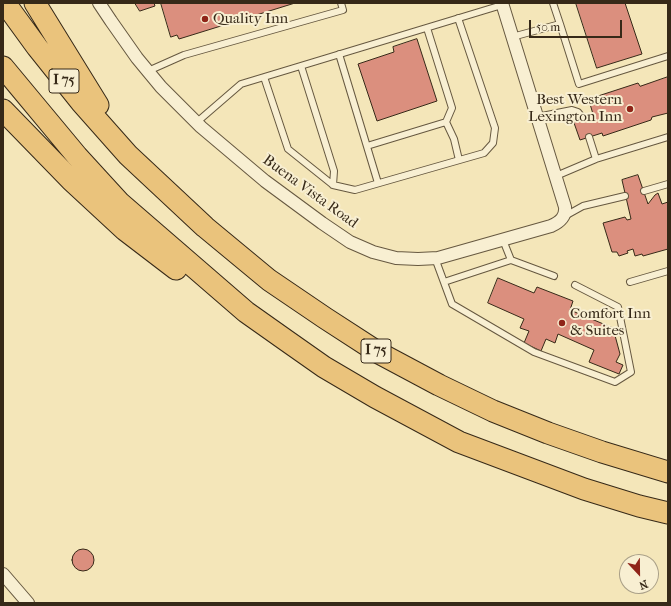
<!DOCTYPE html>
<html>
<head>
<meta charset="utf-8">
<style>
	body { margin:0 }
	#map { position:relative; width:671px; height:606px; overflow:hidden; background:#f4e6b9; font-family:"IM FELL French Canon",serif }
	canvas { display:block }
	.frame { position:absolute; inset:0; border:4px solid #362918; pointer-events:none }
	.north { position:absolute; left:619px; top:554px; width:40px; height:40px; box-sizing:border-box; background:#f8efd2; border:1px solid #aaa088; border-radius:50%; rotate:158deg; font-size:11px; font-weight:700; line-height:16px; text-align:center; color:#362918 }
	.north::after { content:''; display:block; margin:auto; width:14px; height:18px; background:#8f2418; clip-path:polygon(50% 0,100% 100%,50% 72%,0 100%) }
	.scale { position:absolute; left:529px; top:20px; width:93px; height:18px; box-sizing:border-box; border:2px solid #362918; border-top:0; padding-left:5px; font-size:12px; line-height:14px; white-space:nowrap; color:#362918; -webkit-text-stroke:3px #f8efd2; paint-order:stroke }
</style>
</head>
<body>
<div id="map">
<canvas width="671" height="606"></canvas>
<div class="frame"></div>
<div class="north">N</div>
<div class="scale">50 m</div>
</div>
<script>
const context = document.querySelector('canvas').getContext('2d');
context.lineJoin = 'round';
function fillPath(path, color) { context.fillStyle = color; context.fill(path, 'evenodd'); }
function trace(path, color, width, dash) { context.strokeStyle = color; context.lineWidth = width; context.lineCap = dash ? 'butt' : 'round'; context.setLineDash(dash || []); context.stroke(path); }
function drawText(font, color, halo, rows, align = 'center') {
  context.font = font + ' "IM FELL French Canon",serif'; context.lineWidth = 4; context.setLineDash([]); context.textBaseline = 'middle'; context.strokeStyle = halo; context.fillStyle = color; for (const [text, x, y, turn = 0] of rows) {
    context.save(); context.translate(x, y); context.rotate((+turn || 0) * Math.PI / 180); context.textAlign = isNaN(turn) ? turn : align; if (halo) context.strokeText(text, 0, 0); context.fillText(text, 0, 0); context.restore();
  }
}
const building = new Path2D(`
	M 135,3 L 154,3 L 155,6 L 140,11 Z
	M 161,3 L 295,3 L 179,39 L 177,35 L 171,37 Z
	M 576,3 L 625,3 L 642,54 L 597,68 Z
	M 417,39 L 437,101 L 377,121 L 358,64 L 394,52 L 393,47 Z
	M 668,77 L 668,113 L 652,117 L 651,120 L 603,136 L 602,133 L 580,140 L 573,120 L 593,114 L 590,104 L 597,102 L 595,97 L 638,83 L 640,86 Z
	M 638,175 L 648,204 L 655,195 L 658,193 L 662,204 L 668,202 L 668,249 L 643,256 L 642,254 L 635,256 L 633,249 L 627,251 L 628,253 L 619,256 L 617,252 L 612,252 L 603,223 L 625,217 L 627,220 L 631,219 L 622,180 Z
	M 498,278 L 534,293 L 537,287 L 573,301 L 570,310 L 613,328 L 620,354 L 616,362 L 623,365 L 619,374 L 589,362 L 594,350 L 558,334 L 555,343 L 546,339 L 541,351 L 524,343 L 529,331 L 520,328 L 524,319 L 488,303 Z
	M72 560a11 11 0 1 1 22 0a11 11 0 1 1-22 0Z`);
fillPath(building, '#db8f7e');
trace(building, '#362918', 1);
const lane = new Path2D(`
	M 560,24 L 579,84 L 668,56
	M 427,28 L 452,108 L 446,122
	M 512,37 L 560,24 L 553,3
	M 339,54 L 378,183
	M 301,66 L 334,171 L 333,185
	M 148,71 L 184,55 L 343,10 L 341,3
	M 264,77 L 288,149 L 333,185 L 355,190 L 484,153 L 493,143 L 495,128 L 458,18
	M 537,117 L 572,110 L 578,112 L 582,117
	M 197,122 L 241,84 L 502,5
	M 367,146 L 446,122 L 454,139 L 459,160
	M 596,159 L 668,137
	M 556,176 L 596,159 L 589,137
	M 644,191 L 668,184
	M 565,216 L 583,206 L 625,196
	M 503,240 L 511,260 L 554,276
	M 435,258 L 452,304 L 534,352 L 615,382 L 631,372 L 618,307 L 575,285
	M 444,282 L 511,260
	M 630,282 L 668,271`);
const street = new Path2D(`
	M 99,3 L 111,21 L 137,58 L 161,87 L 201,127 L 265,181 L 322,223 L 350,242 L 373,252 L 396,258 L 418,259 L 438,258 L 551,226 C 560,222 566,217 565,207 L 502,3
	M 3,574 L 28,603`);
const highway = new Path2D(`
	M 5,3 L 37,47 L 81,102 L 128,155 L 205,227 L 269,280 L 325,318 L 379,353 L 439,385 L 493,411 L 548,433 L 602,452 L 668,472
	M 35,3 L 98,105
	M 3,67 L 77,156 L 120,203 L 246,312 L 287,341 L 324,367 L 375,397 L 459,442 L 584,489 L 639,506 L 668,513
	M 3,110 L 71,180 L 125,230 L 176,269`);
trace(lane, '#665840', 8);
trace(street, '#665840', 14);
trace(highway, '#362918', 23);
trace(lane, '#f8efd2', 6);
trace(street, '#f8efd2', 12);
trace(highway, '#eac37c', 21);
for (const [x, y, r, color] of [
	[205,19,4,"#8f2418"],
	[630,109,4,"#8f2418"],
	[562,323,4,"#8f2418"]
]) { const dot = new Path2D(); dot.arc(x, y, r, 0, 2 * Math.PI); context.fillStyle = color; context.fill(dot); trace(dot, '#f8efd2', 1.5); }
for (const [x, y, w] of [
	[64,81,30],
	[376,351,30]
]) { const box = new Path2D(); box.roundRect(x - w / 2, y - 12, w, 24, 3); context.fillStyle = '#f8efd2'; context.fill(box); trace(box, '#362918', 1); }
drawText('bold 14px', '#362918', null, [
	["I 75",64,81],
	["I 75",376,351]
]);
drawText('15px', '#362918', '#f8efd2', [
	["Quality Inn",213,19],
	["Best Western",622,100,"right"],
	["Lexington Inn",622,117,"right"],
	["Comfort Inn",570,314],
	["& Suites",570,331]
], 'left');
drawText('15px', '#362918', '#f8efd2', [
	["Buena Vista Road",310,192,36]
]);
</script>
</body>
</html>
